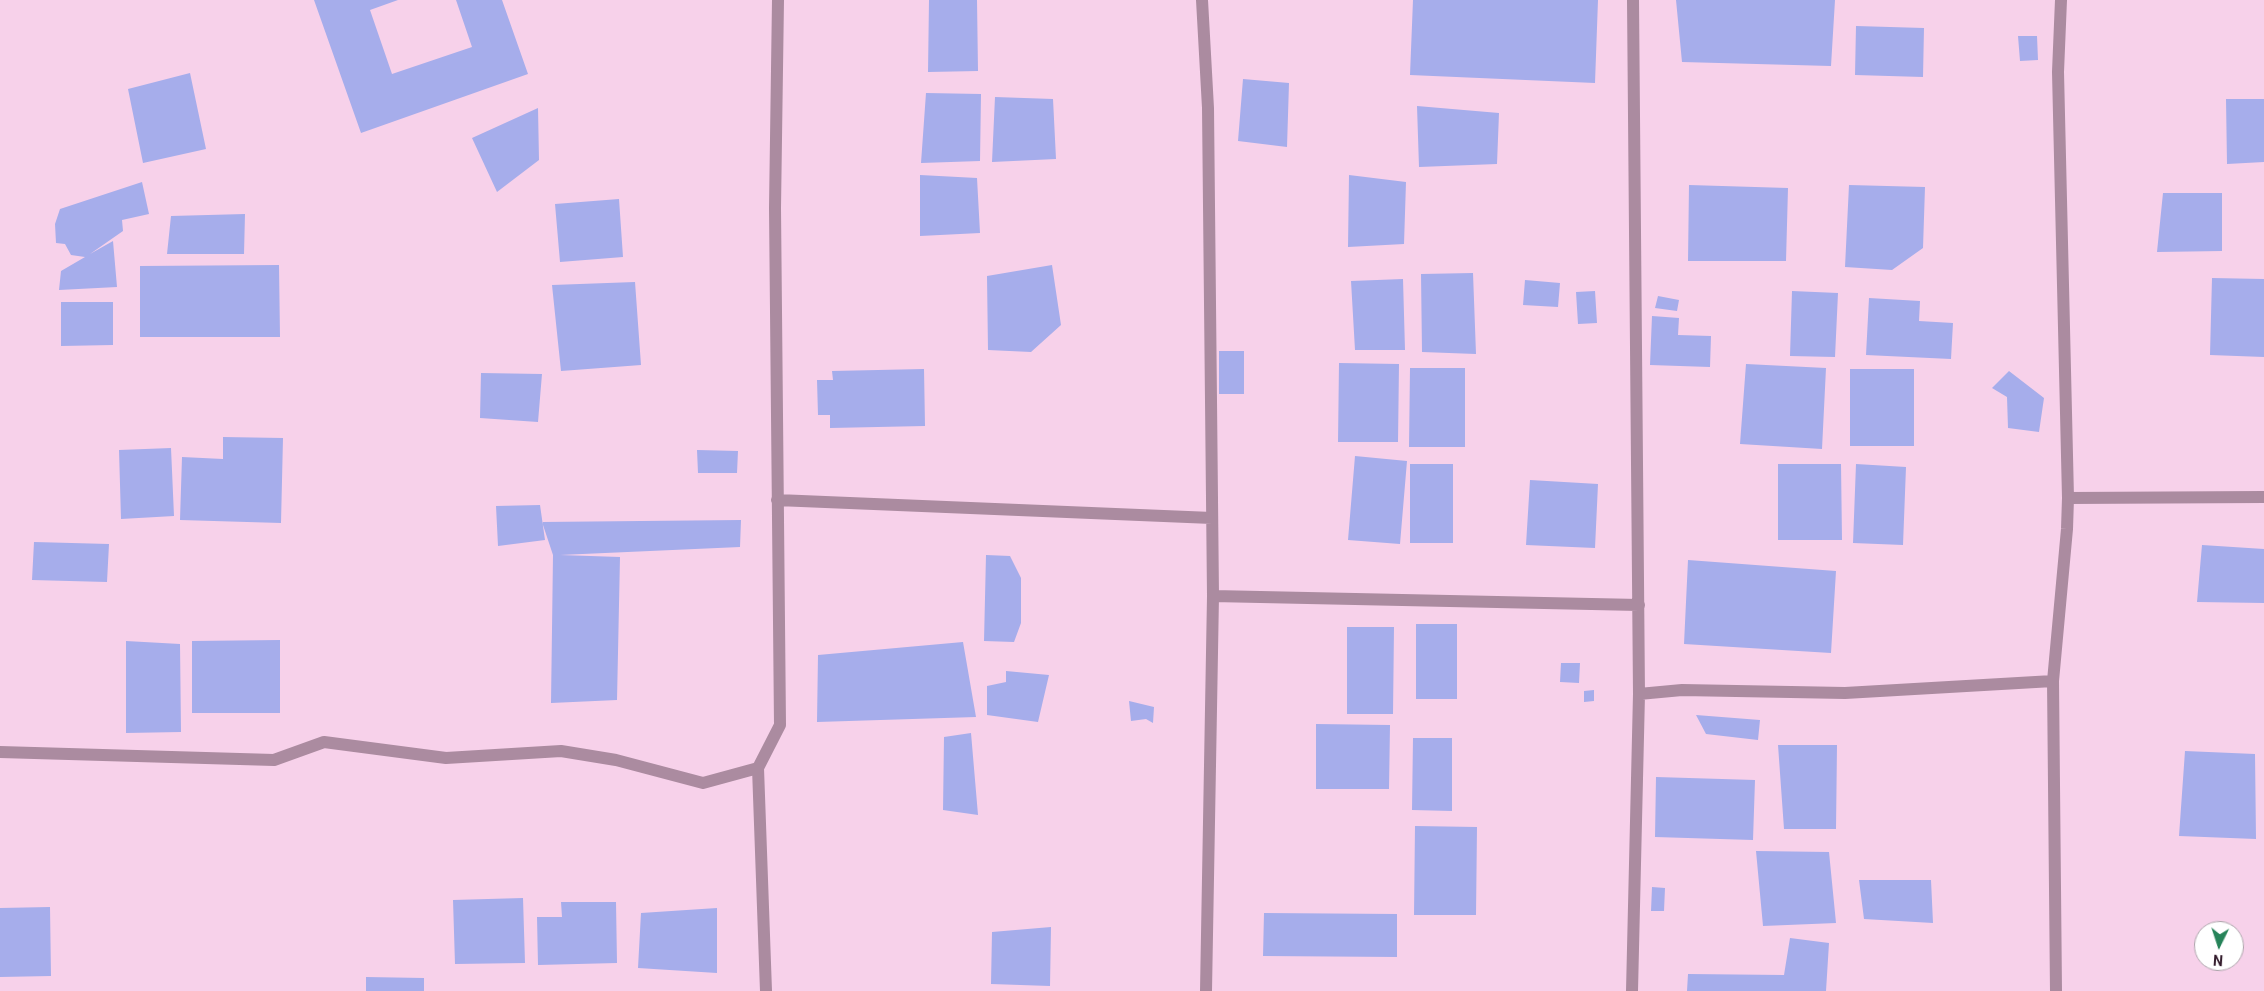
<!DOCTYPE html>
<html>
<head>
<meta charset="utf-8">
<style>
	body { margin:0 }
	#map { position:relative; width:2264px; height:991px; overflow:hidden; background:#f7d1ea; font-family:Roboto,sans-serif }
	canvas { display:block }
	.north { position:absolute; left:2194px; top:921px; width:50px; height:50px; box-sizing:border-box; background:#fff; border:1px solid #ada4ab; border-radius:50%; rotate:184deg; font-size:14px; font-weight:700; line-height:20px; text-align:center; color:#331c2c }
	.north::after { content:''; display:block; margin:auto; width:18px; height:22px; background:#268359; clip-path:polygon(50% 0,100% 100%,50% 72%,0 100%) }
</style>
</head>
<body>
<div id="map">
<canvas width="2264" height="991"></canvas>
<div class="north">N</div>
</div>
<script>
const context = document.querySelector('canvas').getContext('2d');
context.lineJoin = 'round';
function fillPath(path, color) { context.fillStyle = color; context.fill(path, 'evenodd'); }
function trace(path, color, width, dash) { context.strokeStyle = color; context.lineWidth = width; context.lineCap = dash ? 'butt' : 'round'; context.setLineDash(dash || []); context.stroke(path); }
fillPath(new Path2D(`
	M 314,0 L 398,0 L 370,10 L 392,74 L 472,47 L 456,0 L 502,0 L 528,74 L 361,133 Z
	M 929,0 L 977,0 L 978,71 L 928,72 Z
	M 1413,0 L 1598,0 L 1595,83 L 1410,75 Z
	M 1676,0 L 1835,0 L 1831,66 L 1682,62 Z
	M 1856,26 L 1924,28 L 1923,77 L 1855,75 Z
	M 2018,36 L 2037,36 L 2038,60 L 2020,61 Z
	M 190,73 L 206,149 L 143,163 L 128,89 Z
	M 1243,79 L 1289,83 L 1287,147 L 1238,141 Z
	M 926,93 L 981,94 L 980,161 L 921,163 Z
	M 995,97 L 1053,99 L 1056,159 L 992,162 Z
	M 2226,99 L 2264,99 L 2264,162 L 2227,164 Z
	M 1417,106 L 1499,113 L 1497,164 L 1419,167 Z
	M 538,108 L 539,160 L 497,192 L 472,138 Z
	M 920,175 L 977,178 L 980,233 L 920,236 Z
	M 1349,175 L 1406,182 L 1404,244 L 1348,247 Z
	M 142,182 L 149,214 L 122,220 L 123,231 L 90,254 L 113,241 L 117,287 L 59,290 L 61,271 L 85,257 L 71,255 L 65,244 L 56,243 L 55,224 L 60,209 Z
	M 1689,185 L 1788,188 L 1786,261 L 1688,261 Z
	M 1849,185 L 1925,187 L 1923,248 L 1892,270 L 1845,267 Z
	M 2163,193 L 2222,193 L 2222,251 L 2157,252 Z
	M 619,199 L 623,257 L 560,262 L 555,204 Z
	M 245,214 L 244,254 L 167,254 L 171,216 Z
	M 279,265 L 280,337 L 140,337 L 140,266 Z
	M 1052,265 L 1061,325 L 1031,352 L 988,350 L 987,276 Z
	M 1473,273 L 1476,354 L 1422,352 L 1421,274 Z
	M 2212,278 L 2264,279 L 2264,357 L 2210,355 Z
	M 1403,279 L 1405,350 L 1355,350 L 1351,281 Z
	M 1525,280 L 1560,283 L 1558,307 L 1523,305 Z
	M 635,282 L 641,365 L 561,371 L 552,285 Z
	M 1595,291 L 1597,323 L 1578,324 L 1576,292 Z
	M 1792,291 L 1838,293 L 1835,357 L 1790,356 Z
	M 1658,296 L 1679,300 L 1677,311 L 1655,308 Z
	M 1869,298 L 1920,301 L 1919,321 L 1953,323 L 1951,359 L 1866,355 Z
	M 61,302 L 113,302 L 113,345 L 61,346 Z
	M 1652,316 L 1679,318 L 1678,335 L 1711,336 L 1710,367 L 1650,365 Z
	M 1219,351 L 1244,351 L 1244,394 L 1219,394 Z
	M 1339,363 L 1399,364 L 1398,442 L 1338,442 Z
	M 1746,364 L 1826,368 L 1822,449 L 1740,444 Z
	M 1410,368 L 1465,368 L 1465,447 L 1409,447 Z
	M 924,369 L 925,426 L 830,428 L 830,415 L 818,415 L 817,380 L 833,380 L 832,371 Z
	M 1850,369 L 1914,369 L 1914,446 L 1850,446 Z
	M 2009,371 L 2044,398 L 2039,432 L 2008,428 L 2007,397 L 1992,388 Z
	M 481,373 L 542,374 L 538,422 L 480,418 Z
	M 223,437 L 283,438 L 281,523 L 180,520 L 182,457 L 223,459 Z
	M 171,448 L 174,516 L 121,519 L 119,450 Z
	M 697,450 L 738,451 L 737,473 L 698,473 Z
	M 1355,456 L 1407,461 L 1400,544 L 1348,540 Z
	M 1410,464 L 1453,464 L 1453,543 L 1410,543 Z
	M 1778,464 L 1841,464 L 1842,540 L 1778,540 Z
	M 1856,464 L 1906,467 L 1903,545 L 1853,543 Z
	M 1530,480 L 1598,484 L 1595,548 L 1526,545 Z
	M 540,505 L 545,540 L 498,546 L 496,506 Z
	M 741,520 L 740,547 L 560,555 L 620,557 L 617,700 L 551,703 L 553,555 L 542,522 Z
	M 34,542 L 109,544 L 107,582 L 32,580 Z
	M 2202,545 L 2264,549 L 2264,603 L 2197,602 Z
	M 986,555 L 1010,556 L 1021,578 L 1021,623 L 1014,642 L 984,641 Z
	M 1688,560 L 1836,571 L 1831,653 L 1684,644 Z
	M 1416,624 L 1457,624 L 1457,699 L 1416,699 Z
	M 1347,627 L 1394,627 L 1393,714 L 1347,714 Z
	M 280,640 L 280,713 L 192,713 L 192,641 Z
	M 126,641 L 180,644 L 181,732 L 126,733 Z
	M 963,642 L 976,717 L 817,722 L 818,655 Z
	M 1561,663 L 1580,663 L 1579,683 L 1560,682 Z
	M 1006,671 L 1049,675 L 1038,722 L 987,715 L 987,686 L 1006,682 Z
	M 1594,690 L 1594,701 L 1584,702 L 1584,691 Z
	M 1129,701 L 1154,707 L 1153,723 L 1146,719 L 1131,721 Z
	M 1696,715 L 1760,720 L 1758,740 L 1706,734 Z
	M 1316,724 L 1390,725 L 1389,789 L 1316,789 Z
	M 971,733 L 978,815 L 943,810 L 944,737 Z
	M 1413,738 L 1452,738 L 1452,811 L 1412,810 Z
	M 1778,745 L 1837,745 L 1836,829 L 1784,829 Z
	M 2185,751 L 2255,754 L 2256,839 L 2179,836 Z
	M 1656,777 L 1755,780 L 1753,840 L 1655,837 Z
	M 1415,826 L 1477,827 L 1476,915 L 1414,915 Z
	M 1756,851 L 1829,852 L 1836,923 L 1763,926 Z
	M 1859,880 L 1931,880 L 1933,923 L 1864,919 Z
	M 1652,887 L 1665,888 L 1664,911 L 1651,911 Z
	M 523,898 L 525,963 L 455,964 L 453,900 Z
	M 561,902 L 616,902 L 617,963 L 538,965 L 537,917 L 562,917 Z
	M 50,907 L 51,976 L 0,977 L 0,908 Z
	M 717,908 L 717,973 L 638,968 L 641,913 Z
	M 1264,913 L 1397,914 L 1397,957 L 1263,956 Z
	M 1051,927 L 1050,986 L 991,984 L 992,932 Z
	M 1790,938 L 1829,943 L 1826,991 L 1687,991 L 1688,974 L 1784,975 Z
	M 366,977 L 424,978 L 424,991 L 366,991 Z`), '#a6adeb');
trace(new Path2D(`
	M 1202,0 L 1208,108 L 1213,596 L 1206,991
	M 2068,498 L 2264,497
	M 777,500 L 1212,518
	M 1213,596 L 1639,605
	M 1639,694 L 1682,690 L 1845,693 L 2053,681
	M 0,752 L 274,760 L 324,742 L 446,758 L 561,751 L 616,760 L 703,783 L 758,768
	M 766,991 L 758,768 L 780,725 L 775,208 L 778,0
	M 1632,991 L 1639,694 L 1633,0
	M 2056,991 L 2053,681 L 2067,529 L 2068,498 L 2058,72 L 2061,0`), '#ab8ba0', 12);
</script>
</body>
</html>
